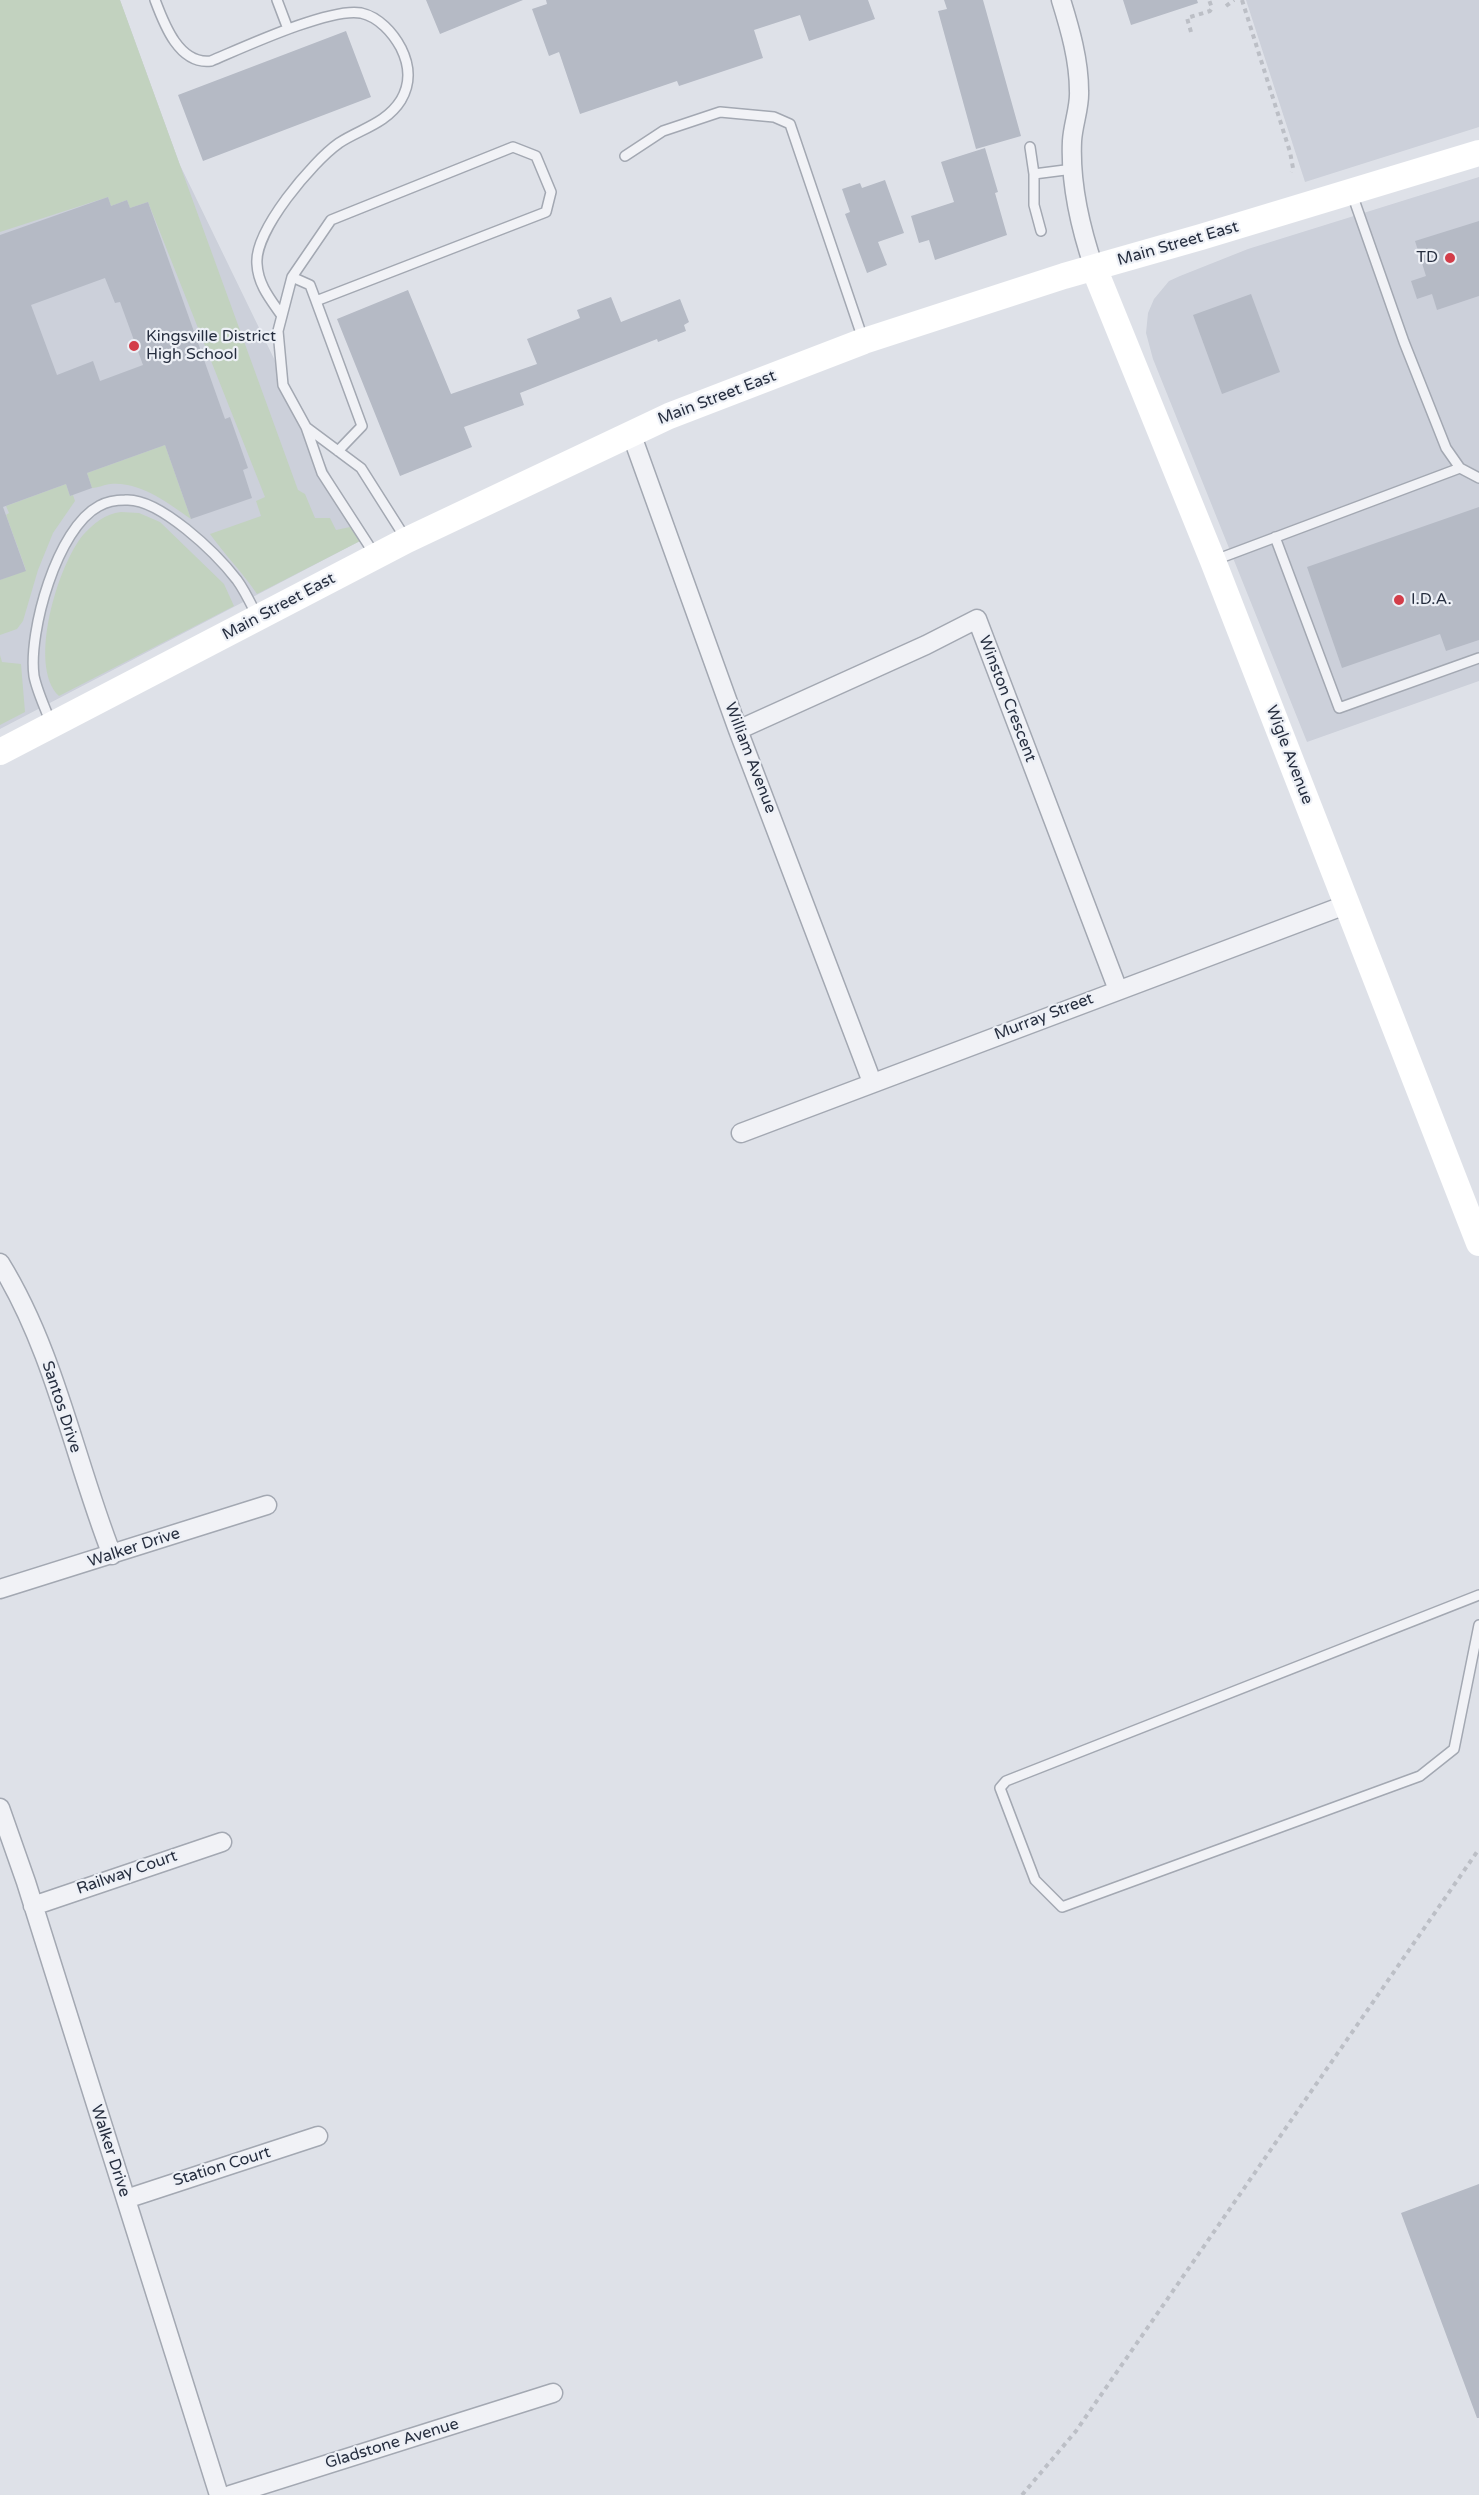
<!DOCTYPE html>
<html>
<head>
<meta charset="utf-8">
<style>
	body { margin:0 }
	canvas { display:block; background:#dee1e8 }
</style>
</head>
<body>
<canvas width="1479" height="2495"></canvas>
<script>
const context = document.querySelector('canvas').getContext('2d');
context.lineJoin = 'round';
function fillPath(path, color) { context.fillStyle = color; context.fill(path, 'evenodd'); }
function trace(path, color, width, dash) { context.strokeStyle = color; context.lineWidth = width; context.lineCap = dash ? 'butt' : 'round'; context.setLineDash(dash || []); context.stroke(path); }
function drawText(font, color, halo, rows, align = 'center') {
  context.font = font + ' "Varela Round",sans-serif'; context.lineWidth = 4.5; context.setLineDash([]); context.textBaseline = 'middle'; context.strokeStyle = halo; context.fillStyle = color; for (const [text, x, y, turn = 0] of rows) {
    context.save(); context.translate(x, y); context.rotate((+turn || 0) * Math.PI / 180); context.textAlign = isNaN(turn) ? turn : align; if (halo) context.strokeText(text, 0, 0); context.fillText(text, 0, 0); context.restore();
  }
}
fillPath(new Path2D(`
	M 0,0 L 120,0 L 180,165 L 362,540 L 0,729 Z
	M 1246,0 L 1479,0 L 1479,127 L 1305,182 Z
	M 1479,177 L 1479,681 L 1307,742 L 1153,359 L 1146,333 L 1148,313 L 1154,299 L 1169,281 L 1180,276 L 1248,249 Z`), '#ccd0da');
fillPath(new Path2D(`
	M 0,0 L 120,0 L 298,490 L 305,494 L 315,518 L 330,518 L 336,530 L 355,526 L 362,540 L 257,594 C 243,573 225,555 210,534 L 261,516 L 256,501 L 265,497 L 148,202 L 130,208 L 127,200 L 111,206 L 108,197 L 0,232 Z
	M 165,445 L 191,519 C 168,503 140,481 110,484 C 103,485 97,488 92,488 L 87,473 Z
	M 66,484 L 70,496 L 73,495 L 75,501 L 53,533 L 38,570 L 23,621 L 17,629 L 0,635 L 0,580 L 26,570 L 6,515 L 9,513 L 6,506 Z
	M 121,512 L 139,513 L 160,522 L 224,584 L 234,606 L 59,696 C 27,666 58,565 83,535 C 94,523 105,514 121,512 Z
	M 0,655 L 2,662 L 21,664 L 25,712 L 0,725 Z`), '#c2d2bf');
fillPath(new Path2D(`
	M 426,0 L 523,0 L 440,34 Z
	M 546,0 L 868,0 L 875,19 L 809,41 L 800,15 L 754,30 L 763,58 L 679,86 L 677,81 L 580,114 L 559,52 L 549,56 L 532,9 L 547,4 Z
	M 944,0 L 983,0 L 1021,136 L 976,149 L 938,11 L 947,9 Z
	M 1123,0 L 1197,0 L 1198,3 L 1131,25 Z
	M 346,31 L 371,97 L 203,161 L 178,95 Z
	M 985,148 L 998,192 L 995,193 L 1007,235 L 935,260 L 929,240 L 919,243 L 911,216 L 954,202 L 941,162 Z
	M 885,180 L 904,233 L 878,242 L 887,265 L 867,273 L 845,214 L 850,212 L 842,189 L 860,183 L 862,188 Z
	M 108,197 L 111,206 L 127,200 L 130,208 L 148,202 L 225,419 L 230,417 L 248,468 L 243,470 L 252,498 L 191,519 L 165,445 L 87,473 L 92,488 L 70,496 L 66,484 L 3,507 L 26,571 L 0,580 L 0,235 ZM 105,278 L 115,303 L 120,302 L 143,365 L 100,381 L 93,361 L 57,375 L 31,305 Z
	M 1479,221 L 1479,296 L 1437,310 L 1432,294 L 1417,299 L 1411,281 L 1426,276 L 1415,241 Z
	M 408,290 L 451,394 L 537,364 L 527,339 L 580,318 L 577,310 L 611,297 L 621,322 L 680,299 L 689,322 L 684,325 L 686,331 L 658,342 L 657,339 L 520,393 L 524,405 L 464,427 L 472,447 L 400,476 L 337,319 Z
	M 1251,294 L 1280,372 L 1222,394 L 1193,315 Z
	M 1479,507 L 1479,640 L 1446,651 L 1440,634 L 1342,668 L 1307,567 Z
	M 1479,2184 L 1479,2418 L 1477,2418 L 1401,2213 Z`), '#b5bac5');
const lane = new Path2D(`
	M 155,0 C 164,24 179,65 211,61 C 242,48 330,7 361,13 C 379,17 393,33 401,48 C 410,66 411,83 401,100 C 386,124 360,129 339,143 C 312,162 254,231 257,264 C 258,285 271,300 282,316
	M 277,0 L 288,29
	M 1030,147 L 1034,174
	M 625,156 L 663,131 L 720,112 L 774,117 L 790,124 L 863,339
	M 1352,194 L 1404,342 L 1446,448 L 1460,468 L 1479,478
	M 1041,231 L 1034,205 L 1034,174 L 1073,169
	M 292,277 L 310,285 L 316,301 L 546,212 L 551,192 L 536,156 L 513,147 L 331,220 L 292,277 L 278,331 L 283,385 L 306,427 L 322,473 L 375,555
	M 316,301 L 362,426 L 338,451
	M 306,427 L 361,468 L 406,539
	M 1275,537 L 1339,708 L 1479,658
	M 1215,560 L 1460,468
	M 51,723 C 45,708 37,691 34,676 C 28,632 57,528 99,506 C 106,502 116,500 125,500 C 159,497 217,554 237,580 C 245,591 251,604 257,616
	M 1479,1595 L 1006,1781 L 1000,1788 L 1035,1880 L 1062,1907 L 1420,1776 L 1454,1749 L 1479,1625`);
const street = new Path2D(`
	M 1061,0 C 1070,29 1079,60 1079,91 C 1080,107 1073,124 1072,141 C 1070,185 1080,227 1094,268
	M 631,433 L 738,730 L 872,1082
	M 738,730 L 926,645 L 977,619 L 1118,990
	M 741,1133 L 1348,904
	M 0,1263 C 55,1352 74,1458 112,1555
	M 0,1589 L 267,1505
	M 0,1808 L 26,1882 L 219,2495
	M 33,1906 L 222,1842
	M 126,2199 L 318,2136
	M 230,2495 L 553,2393`);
trace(lane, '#a3a8b2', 12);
trace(street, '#a3a8b2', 21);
trace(new Path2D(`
	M 1242,0 L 1290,152 L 1293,168 L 1291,172
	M 1226,6 L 1234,0
	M 1191,32 L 1187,18 L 1210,11 L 1212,8 L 1209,0
	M 1022,2495 L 1076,2431 L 1479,1849`), '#bcbfc6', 4, [4.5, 4.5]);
trace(lane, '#f1f2f6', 9);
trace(street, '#f1f2f6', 18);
trace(new Path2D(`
	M 1094,268 L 1213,561 L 1479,1243
	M 0,752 L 407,540 L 669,416 L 864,341 L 1064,276 L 1201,237 L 1479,153`), '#fff', 26);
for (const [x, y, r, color] of [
	[1450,258,6,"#d33d49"],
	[134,346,6,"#d33d49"],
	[1399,600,6,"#d33d49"]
]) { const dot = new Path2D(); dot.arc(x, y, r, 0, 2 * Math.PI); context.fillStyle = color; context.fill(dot); trace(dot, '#edf0f6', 2); }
drawText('16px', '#262e3f', '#edf0f6', [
	["Main Street East",1178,244,-16],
	["Main Street East",717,398,-21],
	["Main Street East",279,607,-28],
	["Winston Crescent",1007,699,69],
	["Wigle Avenue",1289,755,69],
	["William Avenue",750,758,69],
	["Murray Street",1044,1017,-21],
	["Santos Drive",61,1407,72],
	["Walker Drive",134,1548,-18],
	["Railway Court",127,1873,-19],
	["Walker Drive",110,2151,72],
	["Station Court",222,2167,-17],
	["Gladstone Avenue",392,2444,-17]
]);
drawText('16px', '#262e3f', '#edf0f6', [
	["TD",1438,258,"right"],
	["Kingsville District",146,337],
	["High School",146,355],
	["I.D.A.",1411,600]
], 'left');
</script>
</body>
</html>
